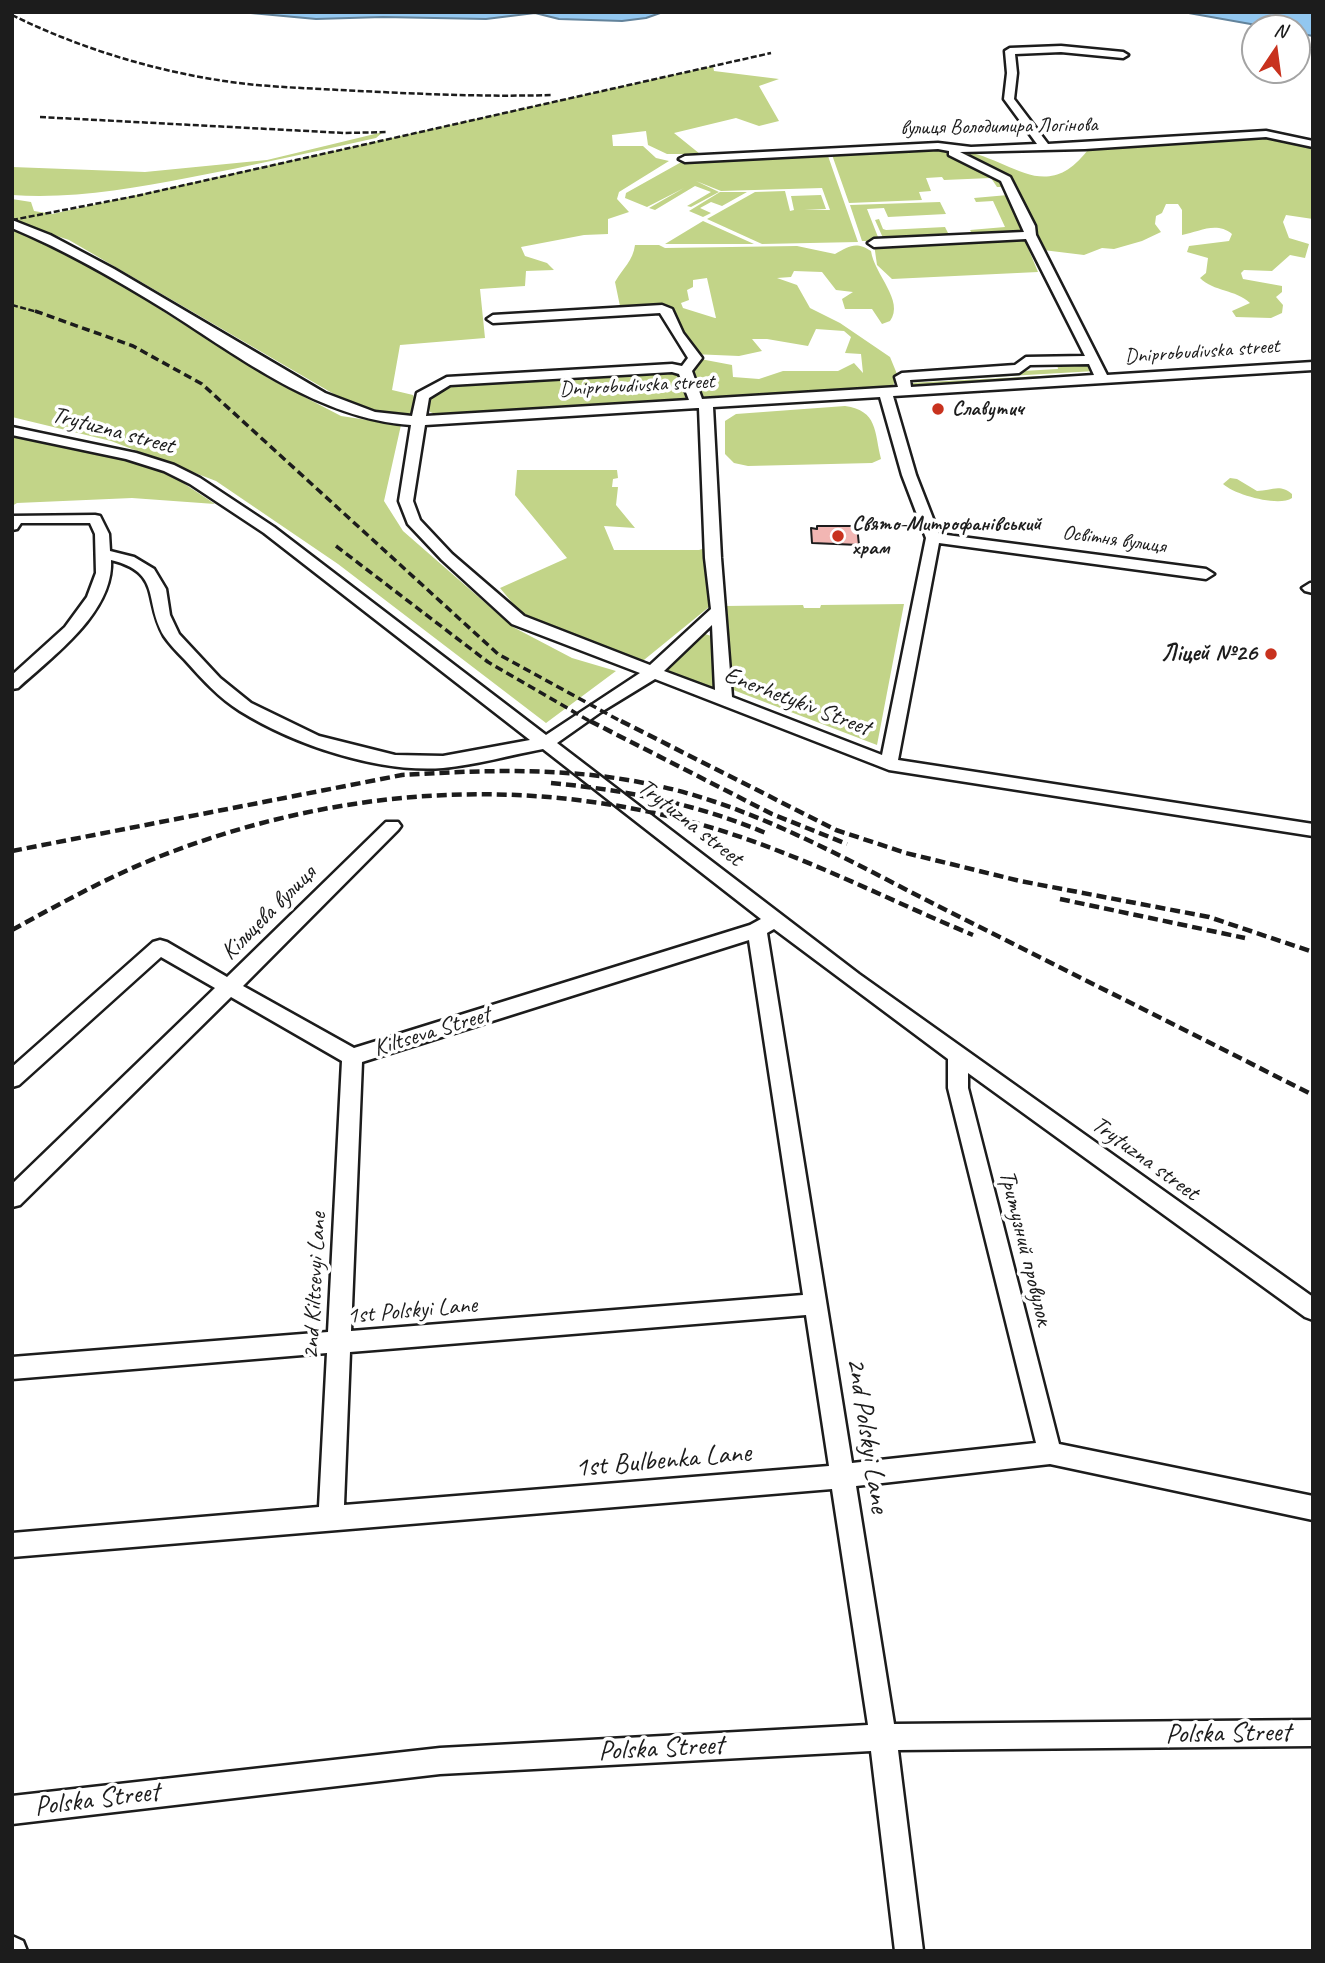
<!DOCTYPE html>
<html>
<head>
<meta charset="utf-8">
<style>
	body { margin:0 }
	#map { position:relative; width:1325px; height:1963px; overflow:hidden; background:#fff; font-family:Caveat,sans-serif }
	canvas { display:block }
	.frame { position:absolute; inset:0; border:14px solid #1c1c1c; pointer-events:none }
	.north { position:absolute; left:1241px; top:14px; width:70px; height:70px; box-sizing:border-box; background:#fff; border:2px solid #a4a4a4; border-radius:50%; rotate:13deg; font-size:19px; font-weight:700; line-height:28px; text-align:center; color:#1c1c1c }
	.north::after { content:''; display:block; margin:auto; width:24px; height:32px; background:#c8321e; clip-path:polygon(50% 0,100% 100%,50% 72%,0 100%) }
</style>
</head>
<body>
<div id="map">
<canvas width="1325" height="1963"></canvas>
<div class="frame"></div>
<div class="north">N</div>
</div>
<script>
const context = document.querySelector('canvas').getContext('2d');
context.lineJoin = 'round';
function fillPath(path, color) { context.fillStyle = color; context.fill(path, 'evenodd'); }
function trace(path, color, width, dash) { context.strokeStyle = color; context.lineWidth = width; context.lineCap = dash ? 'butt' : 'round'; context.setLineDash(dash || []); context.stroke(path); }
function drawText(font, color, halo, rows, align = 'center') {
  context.font = font + ' Caveat,sans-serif'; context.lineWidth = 7; context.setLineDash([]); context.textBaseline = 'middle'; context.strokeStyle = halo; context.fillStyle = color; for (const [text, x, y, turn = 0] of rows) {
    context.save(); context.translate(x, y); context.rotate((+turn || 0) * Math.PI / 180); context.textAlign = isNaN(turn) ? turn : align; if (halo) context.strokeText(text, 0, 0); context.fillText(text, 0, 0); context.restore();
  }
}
fillPath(new Path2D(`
	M 713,66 L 714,71 L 779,79 L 759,86 L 779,121 L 759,126 L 736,118 L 674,133 L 700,154 L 667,154 L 648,145 L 646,131 L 612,135 L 613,146 L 643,146 L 656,158 L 669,161 L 619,192 L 617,199 L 629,212 L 608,219 L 608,234 L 584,235 L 521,247 L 525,256 L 547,263 L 554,270 L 526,271 L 525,286 L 480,289 L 485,338 L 400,345 L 392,390 L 413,395 L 416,402 L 413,416 L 391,414 L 351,404 L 69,240 L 12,221 L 12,199 L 31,202 L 34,211 L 52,214 Z
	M 383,132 L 376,138 C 313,152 250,166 187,178 C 129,189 72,199 12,195 L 12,167 L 145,172 L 267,160 Z
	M 1266,137 L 1313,146 L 1313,219 L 1286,215 L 1283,222 L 1289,238 L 1309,244 L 1305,258 L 1290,255 L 1272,271 L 1244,270 L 1241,273 L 1243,279 L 1282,286 L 1282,292 L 1276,297 L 1283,305 L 1282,313 L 1271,318 L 1236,317 L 1232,311 L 1250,303 C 1235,289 1214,292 1200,278 L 1206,273 L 1208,258 L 1187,252 L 1189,246 L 1229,241 L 1232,234 C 1216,221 1199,232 1182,235 L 1182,210 L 1178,204 L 1166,204 L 1162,213 L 1156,216 L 1155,224 L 1161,232 L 1142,241 L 1114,249 L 1102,248 L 1084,255 L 1043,250 L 1035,239 L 1034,220 L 1021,205 L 1008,178 L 963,156 L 960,151 C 1010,156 1044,206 1087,151 L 1110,147 Z
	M 939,148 L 997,174 L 1005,187 L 997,187 L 991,178 L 944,180 L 942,177 L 926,178 L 931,191 L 919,192 L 922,200 L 849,203 L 831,152 Z
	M 827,153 L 858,242 L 762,244 L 707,219 L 755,192 L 785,191 L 790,211 L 794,210 L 791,196 L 821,195 L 826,209 L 804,210 L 830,210 L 822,188 L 721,191 L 696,181 L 719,192 L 691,207 L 687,206 L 711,192 L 695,186 L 655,210 L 649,208 L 684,188 L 647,207 L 625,198 L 626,193 L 685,160 Z
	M 720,192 L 747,192 L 722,206 L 711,202 L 700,208 L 711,213 L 703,217 L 689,211 Z
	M 1008,195 L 1025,230 L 973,236 L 970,230 L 1005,227 L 993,201 L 976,202 L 974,198 Z
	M 940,202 L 946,214 L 888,217 L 884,208 L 867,209 L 878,237 L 874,241 L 862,241 L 850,205 Z
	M 879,219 L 883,229 L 886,230 L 945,227 L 950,237 L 887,240 L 883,238 L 875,220 Z
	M 703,221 L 754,244 L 665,244 Z
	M 12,230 L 39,236 L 92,266 L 270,379 L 341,416 L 401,425 L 384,501 L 403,531 L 513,627 L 572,658 L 616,671 L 546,723 L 338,564 L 216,481 L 111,441 L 12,417 Z
	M 1024,238 L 1038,272 L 892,279 L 877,265 L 874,244 Z
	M 635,245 L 659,245 L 665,248 L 797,246 L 835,254 C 849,246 856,241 871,251 C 874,274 905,301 890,321 L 882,324 L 872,309 L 845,309 L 842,299 L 853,292 L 836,290 L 822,272 L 794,271 L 791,277 L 777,278 L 797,285 L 810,308 L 840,323 L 890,357 L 897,374 L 893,386 L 694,398 L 685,371 L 695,358 L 732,365 L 733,377 L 759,379 L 783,371 L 838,371 L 854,363 L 863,373 L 861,354 L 845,353 L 851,337 L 844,331 L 816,329 L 808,346 L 767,339 L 752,339 L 762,351 L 739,356 L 692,354 L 667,312 L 621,311 L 615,282 C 623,268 633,261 635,245 ZM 707,278 L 716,318 L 715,318 L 683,308 L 681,303 L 689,300 L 687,290 L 693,287 L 693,280 Z
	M 1082,363 L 1091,366 L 1095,371 L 908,382 L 914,377 L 1058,369 L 1057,364 Z
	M 668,371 L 679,372 L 691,397 L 686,400 L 441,416 L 430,412 C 427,397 436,391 449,386 Z
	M 1096,373 L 1089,377 L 915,387 L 909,383 Z
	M 845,406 C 878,411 874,431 881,459 L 872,463 L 748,466 L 734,463 L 725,454 L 725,421 L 736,414 Z
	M 12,436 L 123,459 L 168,473 L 215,504 L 132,498 L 17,503 L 12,506 Z
	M 517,470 L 617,470 L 618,478 L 613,479 L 612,487 L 618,487 L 616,505 L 635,528 L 604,526 L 614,550 L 699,550 L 708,547 L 709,607 L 639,664 L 524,617 L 500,588 L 567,558 L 515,495 Z
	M 1230,478 L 1237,479 L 1257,491 C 1270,491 1280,483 1292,494 L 1292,498 C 1279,507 1235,495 1223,484 Z
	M 904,604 L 877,745 L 728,688 L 725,606 L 803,605 L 804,608 L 820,608 L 821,605 Z
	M 705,634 L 715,637 L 716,686 L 706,690 L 668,675 L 668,666 Z`), '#c2d488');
const water = new Path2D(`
	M 240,12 L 663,12 L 646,18 L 622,21 L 559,19 L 535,13 L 486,19 L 383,17 L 316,19 Z
	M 1183,12 L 1313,12 L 1313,36 L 1297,33 L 1297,28 L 1273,28 Z`);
fillPath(water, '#92c7f0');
trace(water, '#63839b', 2);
const building = new Path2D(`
	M 817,526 L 857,526 L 859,545 L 812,543 L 811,528 L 817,529 Z`);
fillPath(building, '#f2b6b3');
trace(building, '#1c1c1c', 2);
const minor = new Path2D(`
	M 1061,46 L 1123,52 L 1128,55 L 1123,58 L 1061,52 L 1015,54 L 1017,73 L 1014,99 L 1048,144 L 1266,131 L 1313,141 L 1313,147 L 1266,137 L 1085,149 L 960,152 L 1010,177 L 1035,226 L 1036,235 L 1107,375 L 1313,362 L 1313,370 L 893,396 L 916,475 L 939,534 L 1206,569 L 1214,574 L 1206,579 L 939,543 L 898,760 L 1313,824 L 1313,836 L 889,770 L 655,679 L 601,712 L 557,743 L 859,974 L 1313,1297 L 1313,1320 L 1305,1317 L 968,1073 L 968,1088 L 1059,1444 L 1313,1496 L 1313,1520 L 1050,1464 L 856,1486 L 894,1724 L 1313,1720 L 1313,1746 L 898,1750 L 923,1951 L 895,1951 L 871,1751 L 440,1774 L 12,1824 L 12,1796 L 440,1748 L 868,1725 L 832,1489 L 12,1557 L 12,1533 L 319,1507 L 327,1353 L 12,1379 L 12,1357 L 328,1332 L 342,1061 L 231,997 L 20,1205 L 12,1207 L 12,1184 L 215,988 L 161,957 L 19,1085 L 12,1087 L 12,1067 L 153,942 L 160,940 L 167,942 L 227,977 L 386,822 L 398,822 L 401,826 L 398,830 L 243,986 L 354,1048 L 750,925 L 761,919 L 543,749 C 510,755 476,765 443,768 C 378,773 295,745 240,711 C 219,698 202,679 185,660 C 178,653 170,645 164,636 C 143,600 163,573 111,560 C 114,612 53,656 18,688 L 12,689 L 12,675 L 65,627 L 87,597 L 96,573 L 95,534 L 90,523 L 21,523 L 17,529 L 12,530 L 12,516 L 95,515 L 100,516 L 109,534 L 110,551 L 134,557 L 154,569 L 166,589 L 170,615 L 179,634 L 220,678 L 251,703 L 319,736 L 395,755 L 443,756 L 530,740 L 264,533 L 190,484 L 164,471 L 126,459 L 12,435 L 12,427 L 136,453 L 174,465 L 200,478 L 274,527 L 546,735 L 640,673 L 512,624 L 442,560 L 408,524 L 399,501 L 411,425 C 320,419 241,358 167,311 C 117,280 67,251 12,228 L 12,220 L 50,235 L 114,269 L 325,393 L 375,412 L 412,416 L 417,393 L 447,377 L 672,364 L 682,366 L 688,358 L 660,313 L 493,323 L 487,319 L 493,315 L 662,305 L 672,309 L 683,333 L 702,358 L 692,371 L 702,399 L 898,387 L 895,377 L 902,373 L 1015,365 L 1026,357 L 1085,356 L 1026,239 L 874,247 L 868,243 L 874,239 L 1024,232 L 1001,181 L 949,155 L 949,151 L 938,149 L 685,162 L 679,159 L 685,156 L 938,143 L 971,147 L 1037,144 L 1004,99 L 1007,73 L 1005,51 L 1010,48 ZM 1089,364 L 1094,375 L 911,387 L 910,380 L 1019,373 L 1030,365 ZM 672,372 L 679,374 L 689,400 L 426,416 L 429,398 L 450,385 ZM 880,397 L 902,475 L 926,538 L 882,755 L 732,697 L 721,558 L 713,407 ZM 697,408 L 699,408 L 705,558 L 711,609 L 650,665 L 524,616 L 452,554 L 420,520 L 413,501 L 425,425 ZM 712,625 L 715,690 L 664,671 ZM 774,929 L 948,1059 L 948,1088 L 1036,1443 L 852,1463 L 767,933 ZM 749,940 L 803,1295 L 351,1331 L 362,1062 ZM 806,1315 L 829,1466 L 344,1505 L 350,1352 Z
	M 1310,583 L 1313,583 L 1313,593 L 1305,591 L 1302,588 Z
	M 12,1936 L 23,1941 L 27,1951 L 12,1951 Z`);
trace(minor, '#1c1c1c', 5);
fillPath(minor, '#fff');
trace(new Path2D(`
	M 12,15 C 87,52 174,77 257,85 C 291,88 325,89 359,91 C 423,94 487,97 551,95
	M 40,117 L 345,133 L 388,132
	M 12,220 L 136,196 L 771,53
	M 12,305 L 41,313`), '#1c1c1c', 2.5, [6, 2.5]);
trace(new Path2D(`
	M 35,311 L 133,346 L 202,384 L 498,654 L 624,723
	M 336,546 L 488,662 L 593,723`), '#1c1c1c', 3.5, [8, 4.5]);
trace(new Path2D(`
	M 590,721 L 772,814 L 847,844
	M 621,721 L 836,830 L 906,853 L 1020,881 L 1209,917 L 1313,952
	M 551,783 C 626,790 698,804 768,834
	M 12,851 L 402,775 C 483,770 569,767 649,784 C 751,804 849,861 940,907 C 1065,970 1189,1032 1313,1095
	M 1060,899 L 1245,938
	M 12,930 C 65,901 117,872 174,851 C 340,789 516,776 688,821 C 787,847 879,896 973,935`), '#1c1c1c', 4.5, [10, 5]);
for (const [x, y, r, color] of [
	[938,409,7,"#c8321e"],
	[838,536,7,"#c8321e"],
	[1271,654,7,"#c8321e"]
]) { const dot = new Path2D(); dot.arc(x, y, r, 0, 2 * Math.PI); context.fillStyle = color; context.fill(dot); trace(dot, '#fff', 2.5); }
drawText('21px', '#1c1c1c', '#fff', [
	["вулиця Володимира Логінова",999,127,-1],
	["Dniprobudivska street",1202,352,-4],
	["Dniprobudivska street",637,386,-3],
	["Освітня вулиця",1114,540,8]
]);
drawText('bold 21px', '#1c1c1c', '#fff', [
	["Славутич",952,409],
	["Свято-Митрофанівський",852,524],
	["храм",852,548]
], 'left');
drawText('24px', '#1c1c1c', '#fff', [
	["Trytuzna street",113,431,15],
	["Enerhetykiv Street",797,702,21],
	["Trytuzna street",690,823,38],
	["Кільцева вулиця",269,913,-45],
	["Kiltseva Street",432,1032,-17],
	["Trytuzna street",1145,1159,36],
	["Тритузний провулок",1025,1248,76],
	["2nd Kiltsevyi Lane",315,1286,-87],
	["1st Polskyi Lane",412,1311,-5]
]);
drawText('bold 24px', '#1c1c1c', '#fff', [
	["Ліцей №26",1257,654]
], 'right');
drawText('28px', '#1c1c1c', '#fff', [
	["2nd Polskyi Lane",867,1435,81],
	["1st Bulbenka Lane",663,1461,-5],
	["Polska Street",1228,1734,-1],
	["Polska Street",661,1749,-3],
	["Polska Street",97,1800,-7]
]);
</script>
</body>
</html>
